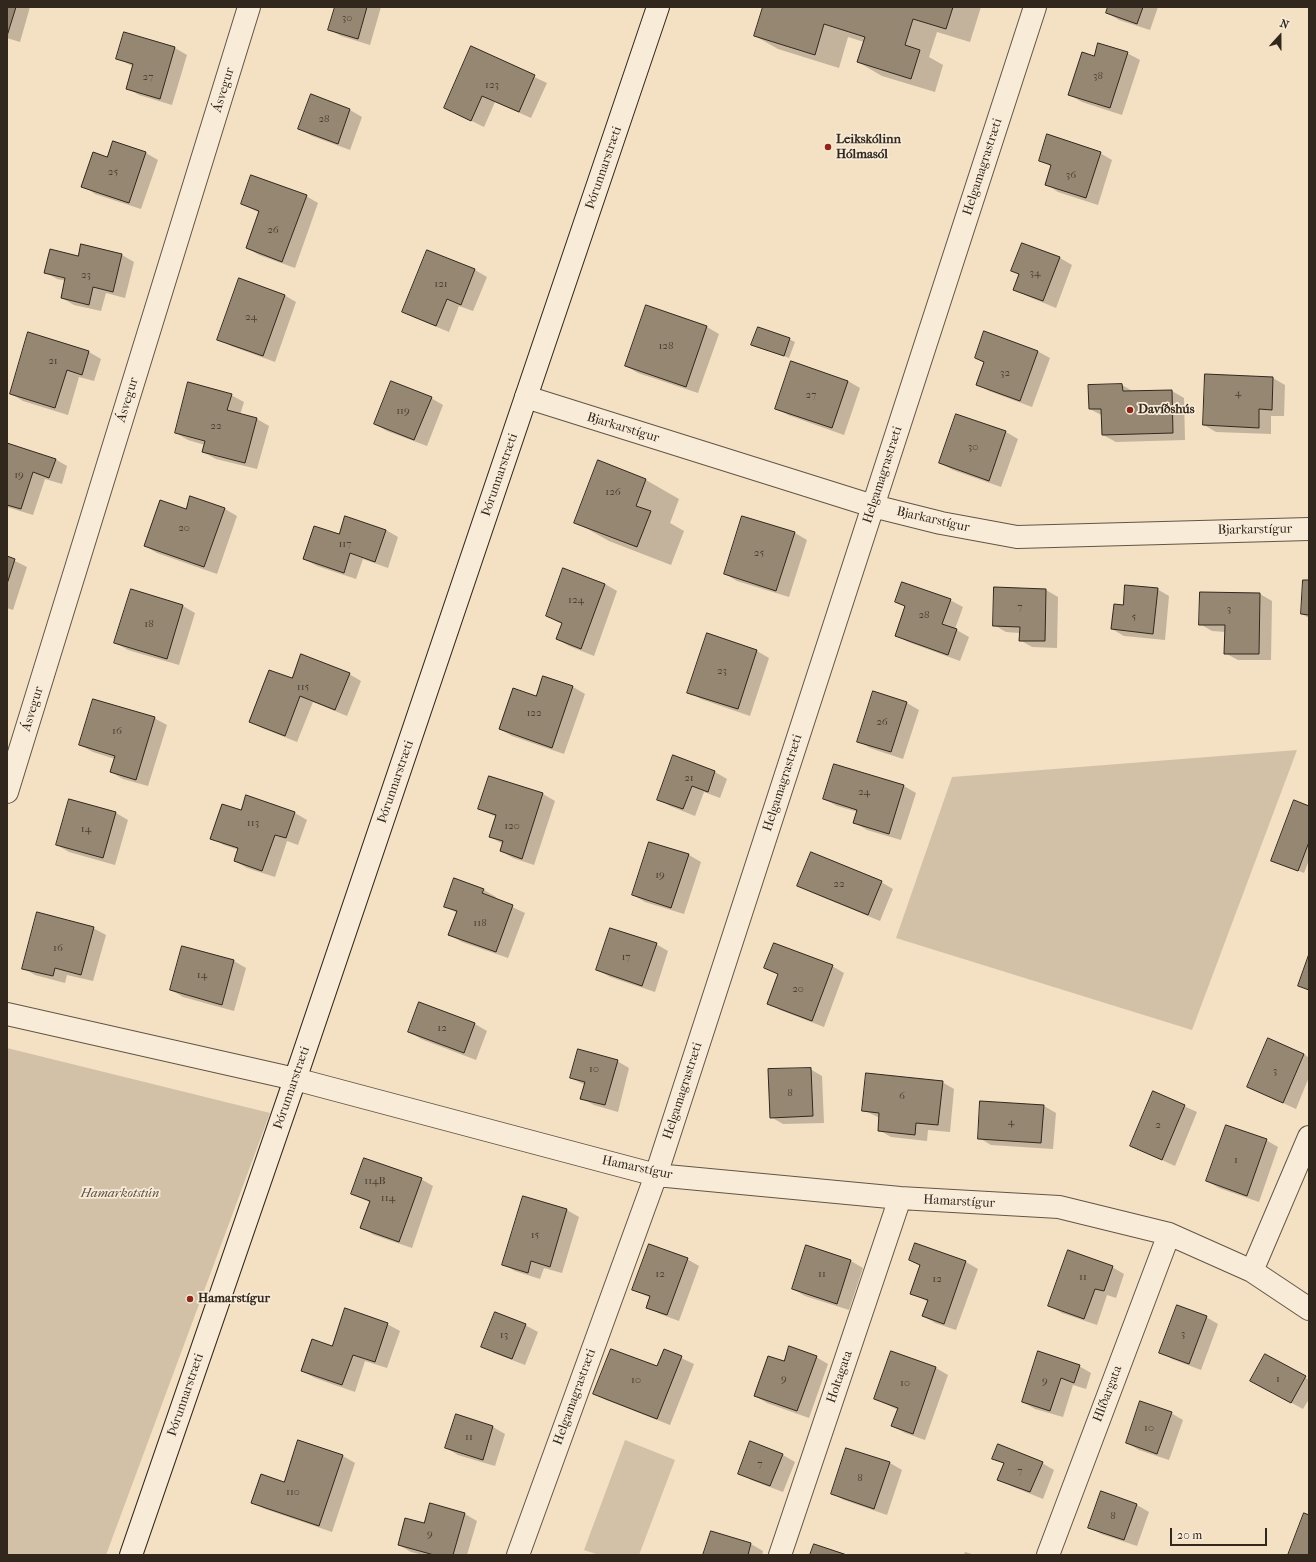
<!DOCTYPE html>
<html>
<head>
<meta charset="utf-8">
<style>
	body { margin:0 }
	#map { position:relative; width:1316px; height:1562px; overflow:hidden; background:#f4e0c3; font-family:"IM FELL French Canon",serif }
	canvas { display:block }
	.frame { position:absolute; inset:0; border:8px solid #31271d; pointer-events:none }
	.north { position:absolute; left:1260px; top:16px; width:40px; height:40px; -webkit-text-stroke:3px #f8ebd8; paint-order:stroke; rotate:21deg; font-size:11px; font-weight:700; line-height:16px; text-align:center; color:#31271d }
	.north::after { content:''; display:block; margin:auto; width:14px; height:18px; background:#31271d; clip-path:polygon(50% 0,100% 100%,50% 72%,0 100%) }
	.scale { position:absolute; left:1170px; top:1528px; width:97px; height:18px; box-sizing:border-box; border:2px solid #31271d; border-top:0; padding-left:5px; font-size:12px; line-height:14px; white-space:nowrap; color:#31271d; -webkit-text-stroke:3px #f8ebd8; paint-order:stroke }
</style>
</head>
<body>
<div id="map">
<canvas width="1316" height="1562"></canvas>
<div class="frame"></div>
<div class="north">N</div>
<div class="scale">20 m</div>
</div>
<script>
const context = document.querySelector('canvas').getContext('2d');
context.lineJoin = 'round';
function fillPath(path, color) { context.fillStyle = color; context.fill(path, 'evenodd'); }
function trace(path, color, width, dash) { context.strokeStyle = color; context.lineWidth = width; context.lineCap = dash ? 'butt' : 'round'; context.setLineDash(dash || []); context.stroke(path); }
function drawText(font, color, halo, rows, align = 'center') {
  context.font = font + ' "IM FELL French Canon",serif'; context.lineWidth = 3.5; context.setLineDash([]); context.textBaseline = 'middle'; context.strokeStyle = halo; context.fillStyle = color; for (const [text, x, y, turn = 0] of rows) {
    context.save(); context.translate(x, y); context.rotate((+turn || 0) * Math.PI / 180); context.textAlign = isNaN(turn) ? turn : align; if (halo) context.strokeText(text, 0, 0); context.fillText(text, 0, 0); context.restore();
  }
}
fillPath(new Path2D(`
	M 1297,750 L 1192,1030 L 896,938 L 952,777 Z
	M 7,1048 L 270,1113 L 106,1555 L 7,1555 Z
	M 625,1440 L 675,1460 L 639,1555 L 599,1555 L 584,1550 Z`), '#d3c1a7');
fillPath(new Path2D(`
	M 7,7 L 30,7 L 20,42 L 7,38 Z
	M 336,7 L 381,7 L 370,45 L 341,36 L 329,29 Z
	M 764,7 L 981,7 L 970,42 L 937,32 L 929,57 L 943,65 L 935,92 L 882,76 L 858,62 L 864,42 L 848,37 L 839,68 L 778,49 L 755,36 Z
	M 1109,7 L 1158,7 L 1150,30 L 1119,20 L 1107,13 Z
	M 125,33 L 175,48 L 187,55 L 172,105 L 139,95 L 127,88 L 134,67 L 117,58 Z
	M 472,48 L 547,83 L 531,118 L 495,102 L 484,127 L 445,108 Z
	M 1127,53 L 1140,60 L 1122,115 L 1082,102 L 1070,95 L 1095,57 Z
	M 312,96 L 350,110 L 362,117 L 350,150 L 312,136 L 300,129 Z
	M 113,143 L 146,153 L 158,160 L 141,209 L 95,194 L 83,186 L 108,158 Z
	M 1100,153 L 1112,160 L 1098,205 L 1058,192 L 1046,184 L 1052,167 L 1040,160 Z
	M 306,196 L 318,203 L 295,268 L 259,255 L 247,248 L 260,213 L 242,204 Z
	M 1023,244 L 1060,258 L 1072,265 L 1056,308 L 1027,296 L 1015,289 L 1020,275 L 1013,271 Z
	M 122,255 L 134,262 L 125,298 L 106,293 L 101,311 L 74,305 L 62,298 L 66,281 L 57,279 L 45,272 L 79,257 Z
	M 475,270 L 487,277 L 473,311 L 459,306 L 449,332 L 415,318 L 403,311 Z
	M 284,295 L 296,302 L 275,362 L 231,346 L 219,339 Z
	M 707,327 L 719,334 L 698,393 L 638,373 L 626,366 Z
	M 29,334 L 89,352 L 101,359 L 94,381 L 79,377 L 68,415 L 23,401 L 11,394 Z
	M 789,339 L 795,342 L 789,358 L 753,345 Z
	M 1037,351 L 1050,358 L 1032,407 L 989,391 L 977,384 L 985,363 L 976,358 Z
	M 1273,378 L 1285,385 L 1284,416 L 1271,416 L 1271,434 L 1216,432 L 1204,425 Z
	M 848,381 L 860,388 L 844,435 L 788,415 L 776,408 Z
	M 1122,385 L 1134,392 L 1172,391 L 1184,398 L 1185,440 L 1116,442 L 1103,435 L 1103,416 L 1090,409 Z
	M 231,395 L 244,402 L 240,415 L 257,419 L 269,426 L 257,469 L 216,459 L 203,452 L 205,445 L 188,440 L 176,433 Z
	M 431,398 L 443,405 L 427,446 L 387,431 L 375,424 Z
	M 957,415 L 1006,432 L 1018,439 L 1001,487 L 953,470 L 940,463 Z
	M 7,444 L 55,459 L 67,466 L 62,484 L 45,479 L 33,515 L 7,507 Z
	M 599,462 L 646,480 L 679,499 L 670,523 L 684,531 L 671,565 L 609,541 L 575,522 Z
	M 191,497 L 225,509 L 237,516 L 217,574 L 157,553 L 145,546 L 186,510 Z
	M 386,530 L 398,537 L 388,568 L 363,559 L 356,579 L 317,566 L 304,559 Z
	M 795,533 L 807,540 L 789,597 L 737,581 L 725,574 Z
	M 7,557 L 27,567 L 13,610 L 7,608 Z
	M 564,569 L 605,584 L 617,591 L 594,656 L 569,646 L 557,639 L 562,624 L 547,616 Z
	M 1309,581 L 1309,618 L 1302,614 Z
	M 1157,589 L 1169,596 L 1165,640 L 1124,636 L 1112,629 L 1123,606 Z
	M 1046,590 L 1058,597 L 1057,648 L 1032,647 L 1020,640 L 1020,633 L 1006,632 L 994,625 Z
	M 132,591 L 183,606 L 195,613 L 179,665 L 128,650 L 116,643 Z
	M 1260,594 L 1272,601 L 1271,660 L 1238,660 L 1225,653 L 1226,632 L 1212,631 L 1200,624 Z
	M 950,600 L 963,607 L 955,629 L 969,637 L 960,661 L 908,642 L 896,635 L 906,607 L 896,602 Z
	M 708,634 L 757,651 L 769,658 L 750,716 L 701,699 L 688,692 Z
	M 349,674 L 361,681 L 347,716 L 313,702 L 297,742 L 262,728 L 250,721 L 292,680 Z
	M 543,677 L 573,687 L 585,694 L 564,754 L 512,736 L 500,729 L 536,697 Z
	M 907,703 L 919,710 L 903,759 L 870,748 L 858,741 Z
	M 154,718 L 167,725 L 148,786 L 123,779 L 111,772 L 115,759 L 93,752 L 80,745 Z
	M 673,757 L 715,772 L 727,779 L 720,798 L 704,792 L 695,816 L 670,806 L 658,799 Z
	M 835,765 L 904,786 L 916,793 L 901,840 L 867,830 L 855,823 L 858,812 L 837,806 L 824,799 Z
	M 543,794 L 555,801 L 534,865 L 513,858 L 501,851 L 503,844 L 490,837 L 496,817 L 479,809 Z
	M 70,800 L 116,813 L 128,820 L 115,865 L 69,852 L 57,845 Z
	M 1309,807 L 1309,860 L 1304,873 L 1278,863 Z
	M 241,811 L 295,813 L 307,820 L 298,845 L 287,841 L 275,877 L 247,868 L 235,861 L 239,850 L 224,845 L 212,838 Z
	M 689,855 L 701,862 L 684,914 L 645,902 L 633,895 Z
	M 881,882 L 893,889 L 880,921 L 810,892 L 798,885 Z
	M 484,890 L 496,897 L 495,899 L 525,913 L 508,958 L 462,942 L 450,935 L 457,913 L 445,906 Z
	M 93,928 L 106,935 L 93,981 L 67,975 L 65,983 L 35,975 L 23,968 Z
	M 656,944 L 668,951 L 655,992 L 610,977 L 598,970 Z
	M 234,961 L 246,968 L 234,1011 L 183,997 L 171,990 Z
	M 832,966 L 844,973 L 824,1027 L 780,1010 L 768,1003 L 779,975 L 765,968 Z
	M 420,1004 L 475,1024 L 487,1031 L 476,1060 L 421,1039 L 409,1032 Z
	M 1304,1054 L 1309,1058 L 1309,1077 L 1296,1109 L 1248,1087 Z
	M 617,1061 L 629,1068 L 618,1112 L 594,1105 L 581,1098 L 585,1085 L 571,1078 Z
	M 810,1069 L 822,1076 L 824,1123 L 783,1124 L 771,1117 Z
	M 942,1082 L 954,1089 L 950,1132 L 928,1130 L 927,1141 L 891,1137 L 879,1130 L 880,1118 L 863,1110 Z
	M 1153,1092 L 1197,1112 L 1175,1166 L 1131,1146 Z
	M 1044,1106 L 1056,1113 L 1053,1149 L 991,1145 L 979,1138 Z
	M 1266,1140 L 1278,1147 L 1259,1202 L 1219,1188 L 1207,1181 Z
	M 421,1179 L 433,1186 L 412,1248 L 374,1235 L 362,1228 L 371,1203 L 353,1194 Z
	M 524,1197 L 567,1210 L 579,1217 L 562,1273 L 544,1268 L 540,1279 L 515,1271 L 503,1264 Z
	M 807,1246 L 851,1261 L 863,1268 L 849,1310 L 805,1296 L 793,1289 Z
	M 687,1259 L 699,1266 L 679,1321 L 660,1314 L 647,1307 L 651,1298 L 633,1290 Z
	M 910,1260 L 966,1262 L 978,1269 L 956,1330 L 935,1323 L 923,1316 L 928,1302 L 911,1293 L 921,1266 Z
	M 1112,1267 L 1124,1274 L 1116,1298 L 1107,1295 L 1097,1325 L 1062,1313 L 1050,1306 Z
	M 1206,1317 L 1218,1324 L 1201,1370 L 1172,1359 L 1160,1352 Z
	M 387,1324 L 400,1331 L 387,1368 L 365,1361 L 355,1392 L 315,1378 L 302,1371 Z
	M 525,1325 L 538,1332 L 525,1365 L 494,1353 L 482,1346 Z
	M 664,1350 L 694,1364 L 670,1425 L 606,1400 L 594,1393 L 657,1368 Z
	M 891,1352 L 936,1368 L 948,1375 L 925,1440 L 905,1433 L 892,1426 L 898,1410 L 875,1399 Z
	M 1265,1356 L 1309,1380 L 1309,1399 L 1303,1409 L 1264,1388 Z
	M 816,1357 L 828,1364 L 809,1418 L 767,1403 L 755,1396 L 784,1362 Z
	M 1079,1366 L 1091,1373 L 1086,1389 L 1073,1385 L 1063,1417 L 1035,1409 L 1023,1402 Z
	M 1171,1413 L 1183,1420 L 1169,1460 L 1139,1450 L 1127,1443 Z
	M 457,1416 L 493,1427 L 505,1434 L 495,1466 L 458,1455 L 446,1448 Z
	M 299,1441 L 343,1456 L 355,1463 L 332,1532 L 265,1509 L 252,1502 L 284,1483 Z
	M 847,1449 L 890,1463 L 902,1470 L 887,1515 L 844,1500 L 832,1493 Z
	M 783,1455 L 795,1462 L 783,1492 L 751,1480 L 739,1473 Z
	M 994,1458 L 1042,1463 L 1054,1470 L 1043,1499 L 1011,1486 L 998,1479 L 1004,1464 Z
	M 431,1505 L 465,1514 L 477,1521 L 467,1555 L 423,1555 L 411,1552 L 399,1545 L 425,1525 Z
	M 1137,1505 L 1149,1512 L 1137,1546 L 1101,1534 L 1089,1527 Z
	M 711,1532 L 751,1544 L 763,1551 L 762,1555 L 704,1555 Z
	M 965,1552 L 975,1555 L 964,1555 Z`), '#0003');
const building = new Path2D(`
	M 7,7 L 16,7 L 7,36 Z
	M 335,7 L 367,7 L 358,39 L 328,30 Z
	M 763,7 L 953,7 L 946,29 L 913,19 L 905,45 L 920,50 L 911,79 L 857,62 L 865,37 L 824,24 L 815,55 L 754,36 Z
	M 1108,7 L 1143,7 L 1137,24 L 1106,13 Z
	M 124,32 L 175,47 L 160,99 L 126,89 L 133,64 L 116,59 Z
	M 1098,43 L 1128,52 L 1110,108 L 1068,95 L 1082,52 L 1094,56 Z
	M 471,46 L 535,75 L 519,112 L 482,96 L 471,121 L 444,108 Z
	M 311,94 L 350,109 L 338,144 L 298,129 Z
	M 1047,134 L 1101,152 L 1086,198 L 1045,185 L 1051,165 L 1039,161 Z
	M 113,141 L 146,152 L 129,203 L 81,187 L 93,152 L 107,157 Z
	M 251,175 L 307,195 L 282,262 L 246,248 L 259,211 L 241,204 Z
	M 1022,243 L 1060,257 L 1043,301 L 1013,290 L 1019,274 L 1011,271 Z
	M 81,244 L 122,254 L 113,292 L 93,287 L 89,305 L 61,298 L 65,278 L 44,273 L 50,249 L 78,256 Z
	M 427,250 L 475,269 L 461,305 L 447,299 L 436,326 L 402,312 Z
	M 239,278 L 285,295 L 263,356 L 217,340 Z
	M 646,305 L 707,326 L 686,387 L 625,366 Z
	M 758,327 L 790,338 L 784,356 L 751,345 Z
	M 984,331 L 1038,351 L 1020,401 L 976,385 L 984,362 L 975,358 Z
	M 28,332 L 89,351 L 82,375 L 67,370 L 55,408 L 10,394 Z
	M 791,361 L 848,381 L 832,428 L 775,409 Z
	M 1205,374 L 1273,377 L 1272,410 L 1259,409 L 1259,428 L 1203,425 Z
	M 391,381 L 432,397 L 414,440 L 374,424 Z
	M 188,382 L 232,394 L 227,410 L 257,418 L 245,463 L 202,452 L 205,441 L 175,433 Z
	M 1122,384 L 1123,391 L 1172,390 L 1173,433 L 1102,435 L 1101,409 L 1089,409 L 1088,385 Z
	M 956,414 L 1006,431 L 989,481 L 939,463 Z
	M 7,443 L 56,459 L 49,478 L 33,472 L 21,509 L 7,505 Z
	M 598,460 L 646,479 L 636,506 L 651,511 L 637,547 L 574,523 Z
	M 190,496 L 225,508 L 204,567 L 144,546 L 160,500 L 186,509 Z
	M 345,516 L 386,530 L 375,562 L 350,553 L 344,573 L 303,559 L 314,526 L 339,534 Z
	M 742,516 L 795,532 L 776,591 L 724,574 Z
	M 7,556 L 15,559 L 7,584 Z
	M 563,568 L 605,584 L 581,649 L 556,639 L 562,623 L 546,616 Z
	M 1303,580 L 1309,580 L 1309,615 L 1301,614 Z
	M 902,582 L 951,599 L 942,624 L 957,629 L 948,655 L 895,636 L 905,606 L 895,602 Z
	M 1125,585 L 1158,588 L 1153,634 L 1111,629 L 1114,604 L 1123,605 Z
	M 994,587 L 1046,589 L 1045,641 L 1019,641 L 1020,627 L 993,626 Z
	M 131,589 L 183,605 L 167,659 L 114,643 Z
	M 1200,592 L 1260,593 L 1259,654 L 1224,654 L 1225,625 L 1199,625 Z
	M 707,633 L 757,650 L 738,709 L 687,693 Z
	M 301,654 L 350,673 L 335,710 L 300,696 L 285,736 L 249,722 L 269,670 L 292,678 Z
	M 543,676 L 573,686 L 552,748 L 499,729 L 513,688 L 536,696 Z
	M 873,691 L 907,702 L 891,752 L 857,742 Z
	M 93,699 L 155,717 L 136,780 L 110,772 L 115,756 L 79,745 Z
	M 673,755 L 715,771 L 708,792 L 692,786 L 683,809 L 657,800 Z
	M 834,764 L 904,785 L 889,834 L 853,823 L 857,810 L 823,799 Z
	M 489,776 L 543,793 L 522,859 L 500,851 L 503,841 L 489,837 L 496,815 L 478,809 Z
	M 246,795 L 295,812 L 286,838 L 275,835 L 262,871 L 234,861 L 238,848 L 210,839 L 222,804 L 241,810 Z
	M 69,799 L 116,812 L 103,858 L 56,845 Z
	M 1294,800 L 1309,806 L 1309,842 L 1298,871 L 1271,861 Z
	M 649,842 L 689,854 L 671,908 L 632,895 Z
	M 811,852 L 882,881 L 868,915 L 797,886 Z
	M 454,878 L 484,889 L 482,893 L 513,905 L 496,952 L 448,935 L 457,911 L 444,907 Z
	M 37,912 L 94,927 L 81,975 L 55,968 L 53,976 L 22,969 Z
	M 610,928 L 657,943 L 642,986 L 596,970 Z
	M 774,943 L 833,965 L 812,1021 L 767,1004 L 778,974 L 764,968 Z
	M 182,946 L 234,960 L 222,1005 L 170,990 Z
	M 1309,954 L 1309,990 L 1298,986 Z
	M 419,1002 L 475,1023 L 464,1053 L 408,1032 Z
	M 1268,1038 L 1304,1054 L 1283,1103 L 1247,1087 Z
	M 578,1049 L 618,1060 L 605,1105 L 580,1099 L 585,1082 L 570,1078 Z
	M 811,1068 L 813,1116 L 770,1118 L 768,1069 Z
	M 866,1073 L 943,1081 L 938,1125 L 916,1123 L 915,1135 L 878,1131 L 879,1113 L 862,1111 Z
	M 1153,1091 L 1185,1105 L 1162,1160 L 1130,1146 Z
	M 980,1101 L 1044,1105 L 1041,1143 L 978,1139 Z
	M 1226,1125 L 1267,1139 L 1247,1196 L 1206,1181 Z
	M 364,1158 L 422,1178 L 399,1242 L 360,1228 L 370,1201 L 351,1194 Z
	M 523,1196 L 567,1209 L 550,1267 L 531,1261 L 528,1273 L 502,1265 Z
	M 915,1243 L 966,1261 L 944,1324 L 922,1316 L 928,1300 L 910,1294 L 920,1265 L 909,1260 Z
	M 649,1244 L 688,1258 L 667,1315 L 646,1308 L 650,1296 L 632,1290 Z
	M 806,1245 L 851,1260 L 837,1304 L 792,1289 Z
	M 1068,1250 L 1113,1266 L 1104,1291 L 1095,1289 L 1084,1319 L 1048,1306 Z
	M 1177,1305 L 1207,1316 L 1189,1364 L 1159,1353 Z
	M 345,1308 L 388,1323 L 375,1362 L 353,1355 L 342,1385 L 301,1371 L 312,1339 L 332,1346 Z
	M 495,1312 L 526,1324 L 512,1359 L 481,1347 Z
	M 789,1346 L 817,1356 L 797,1411 L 754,1396 L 768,1356 L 784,1361 Z
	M 611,1349 L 657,1366 L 664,1349 L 682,1356 L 657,1419 L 593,1394 Z
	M 891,1351 L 936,1367 L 913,1434 L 891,1426 L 898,1408 L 874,1399 Z
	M 1038,1351 L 1080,1365 L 1074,1383 L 1061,1378 L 1050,1411 L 1022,1402 Z
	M 1265,1354 L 1306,1376 L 1291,1403 L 1250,1381 Z
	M 1140,1401 L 1172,1412 L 1157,1454 L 1126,1443 Z
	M 456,1414 L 493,1426 L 483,1460 L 445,1448 Z
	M 298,1440 L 343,1455 L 319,1526 L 251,1503 L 261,1474 L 284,1482 Z
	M 750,1441 L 783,1454 L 770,1486 L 738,1474 Z
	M 998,1444 L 1043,1462 L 1030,1492 L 997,1480 L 1004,1463 L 992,1459 Z
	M 846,1448 L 890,1462 L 874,1509 L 831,1494 Z
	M 1101,1491 L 1137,1504 L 1124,1540 L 1088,1528 Z
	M 430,1503 L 465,1513 L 453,1555 L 434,1555 L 398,1545 L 405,1518 L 424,1523 Z
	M 1304,1513 L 1309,1515 L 1309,1555 L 1288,1555 Z
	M 711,1531 L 751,1543 L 748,1555 L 703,1555 Z
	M 814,1544 L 847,1555 L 810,1555 Z`);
fillPath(building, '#968773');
trace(building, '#31271d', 1);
const street = new Path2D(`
	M 526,397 L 873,506 L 941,523 L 1017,537 L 1309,529
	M 7,792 L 249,7
	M 7,1014 L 295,1079 L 656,1175 L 900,1198 L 1059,1207 L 1169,1234 L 1252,1271 L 1309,1309
	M 1252,1271 L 1309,1137
	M 518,1555 L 656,1175 L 1035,7
	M 780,1555 L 900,1198
	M 1048,1555 L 1169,1234`);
const secondary = new Path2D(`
	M 131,1555 L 301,1062 L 658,7`);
trace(street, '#625546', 24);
trace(secondary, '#31271d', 24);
trace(street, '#f8ebd8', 22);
trace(secondary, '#f8ebd8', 22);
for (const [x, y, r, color] of [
	[828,147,4,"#8f2418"],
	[1130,410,4,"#8f2418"],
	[190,1299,4,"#8f2418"]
]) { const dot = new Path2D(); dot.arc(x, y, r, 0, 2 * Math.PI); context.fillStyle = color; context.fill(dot); trace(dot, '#f8ebd8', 1.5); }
drawText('11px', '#4a3f32', null, [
	["30",347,18],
	["38",1098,76],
	["27",148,77],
	["123",492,85],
	["28",324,119],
	["25",113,172],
	["36",1071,175],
	["26",273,230],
	["34",1035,273],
	["23",86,275],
	["121",441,284],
	["24",251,317],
	["128",666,346],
	["21",53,361],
	["32",1005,373],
	["4",1238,393],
	["27",811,395],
	["119",403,411],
	["22",216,426],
	["30",973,447],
	["19",19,475],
	["126",613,492],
	["20",184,528],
	["117",345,544],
	["25",759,553],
	["124",576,600],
	["7",1020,607],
	["3",1229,609],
	["28",924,615],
	["5",1134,617],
	["18",149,624],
	["23",722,671],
	["115",303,687],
	["122",534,713],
	["26",882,722],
	["16",117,731],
	["21",689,778],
	["24",864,792],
	["113",253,823],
	["120",512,826],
	["14",86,829],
	["19",660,875],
	["22",839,884],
	["118",480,923],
	["16",58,948],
	["17",626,957],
	["14",202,975],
	["20",798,989],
	["12",442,1028],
	["10",594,1069],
	["3",1275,1071],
	["8",790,1093],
	["6",902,1096],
	["4",1011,1122],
	["2",1158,1125],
	["1",1236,1160],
	["114B",375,1181],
	["114",388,1198],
	["15",535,1235],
	["12",660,1274],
	["11",822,1274],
	["11",1083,1277],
	["12",937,1279],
	["3",1183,1334],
	["13",504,1335],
	["9",784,1379],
	["1",1278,1379],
	["10",636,1380],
	["9",1045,1381],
	["10",905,1383],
	["10",1149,1428],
	["11",469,1437],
	["7",760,1464],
	["7",1020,1471],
	["8",860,1478],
	["110",293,1492],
	["8",1113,1516],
	["9",430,1534]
]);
drawText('13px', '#31271d', '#f8ebd8', [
	["Ásvegur",224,90,-73],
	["Helgamagrastræti",983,167,-72],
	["Þórunnarstræti",604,168,-71],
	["Ásvegur",128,400,-73],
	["Bjarkarstígur",623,428,17],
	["Þórunnarstræti",500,475,-71],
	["Helgamagrastræti",883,475,-72],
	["Bjarkarstígur",933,520,13],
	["Bjarkarstígur",1255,530,-1],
	["Ásvegur",33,709,-73],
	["Þórunnarstræti",396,782,-71],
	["Helgamagrastræti",783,783,-72],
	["Þórunnarstræti",292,1088,-71],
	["Helgamagrastræti",683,1091,-72],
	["Hamarstígur",637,1168,12],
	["Hamarstígur",959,1202,3],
	["Holtagata",840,1377,-71],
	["Hlíðargata",1108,1394,-69],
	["Þórunnarstræti",186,1395,-71],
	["Helgamagrastræti",575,1397,-70]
]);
drawText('bold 13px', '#31271d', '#f8ebd8', [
	["Leikskólinn",836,140],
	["Hólmasól",836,155],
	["Davíðshús",1138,410],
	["Hamarstígur",198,1299]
], 'left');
drawText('italic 13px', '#5a4e40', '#f8ebd8', [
	["Hamarkotstún",120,1194]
]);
</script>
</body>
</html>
